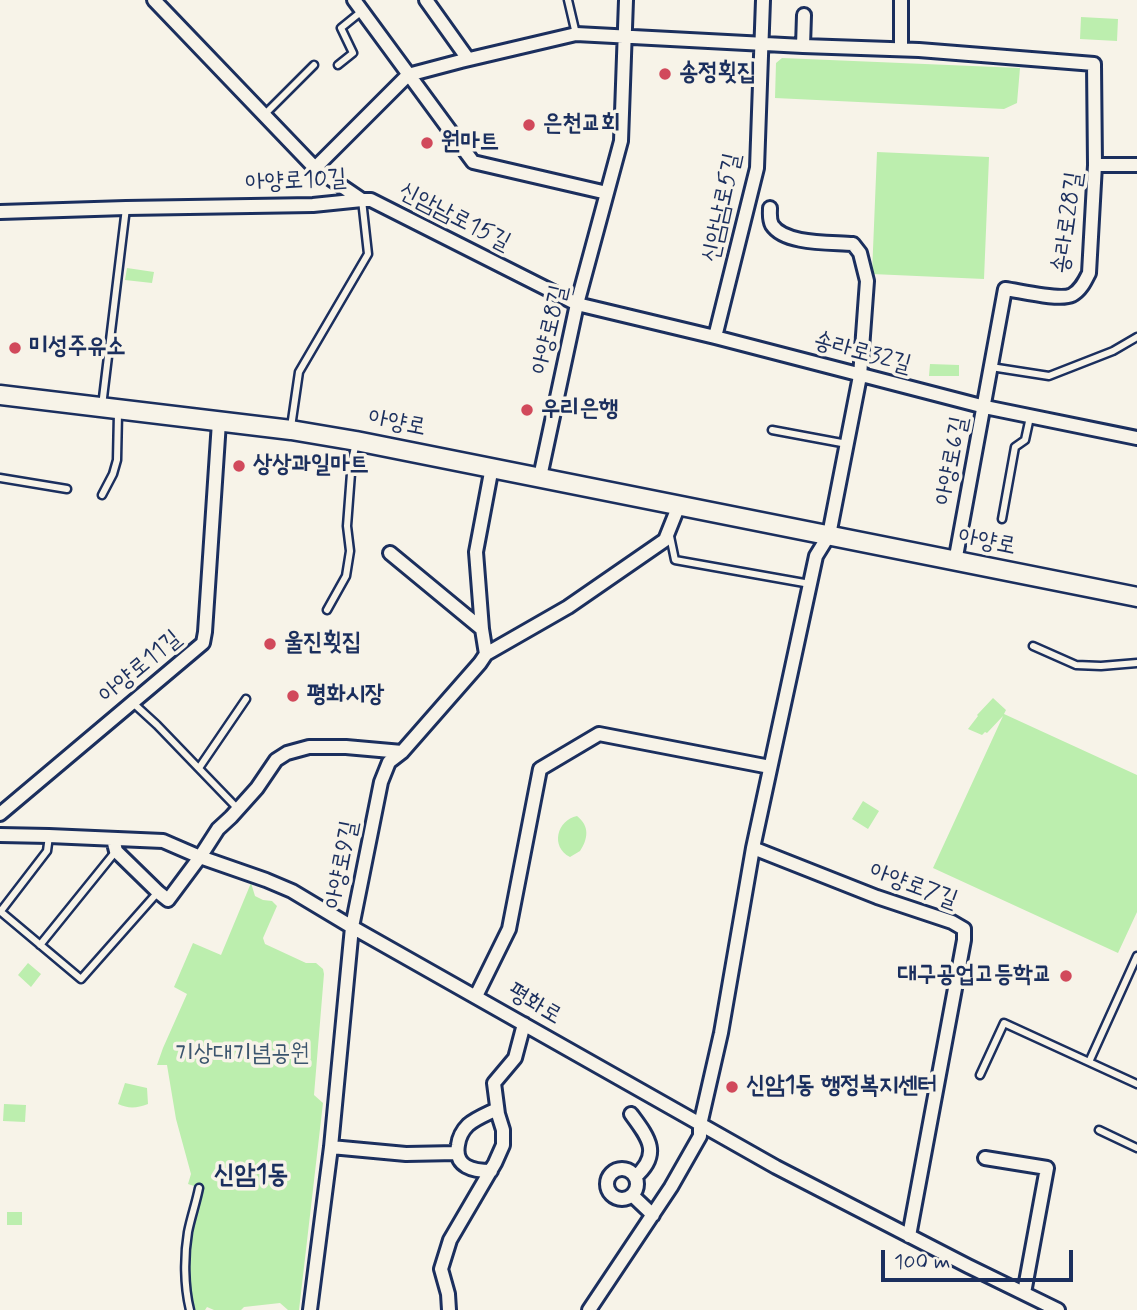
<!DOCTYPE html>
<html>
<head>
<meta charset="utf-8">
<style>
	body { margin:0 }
	#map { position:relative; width:1137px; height:1310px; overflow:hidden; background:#f7f3e8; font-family:Mynerve,sans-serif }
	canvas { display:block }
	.scale { position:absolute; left:881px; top:1250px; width:192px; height:32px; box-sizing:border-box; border:4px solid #1b2f5e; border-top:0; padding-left:9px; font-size:21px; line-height:24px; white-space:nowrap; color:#1b2f5e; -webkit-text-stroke:5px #f7f3e8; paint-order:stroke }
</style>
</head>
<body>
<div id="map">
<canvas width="1137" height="1310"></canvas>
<div class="scale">100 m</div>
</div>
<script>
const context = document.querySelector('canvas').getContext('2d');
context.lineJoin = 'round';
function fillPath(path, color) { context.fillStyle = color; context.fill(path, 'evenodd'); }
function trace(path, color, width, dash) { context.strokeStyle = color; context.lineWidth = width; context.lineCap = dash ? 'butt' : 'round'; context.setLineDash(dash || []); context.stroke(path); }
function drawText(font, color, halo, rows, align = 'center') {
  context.font = font + ' Mynerve,"Poor Story",sans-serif'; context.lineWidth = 7; context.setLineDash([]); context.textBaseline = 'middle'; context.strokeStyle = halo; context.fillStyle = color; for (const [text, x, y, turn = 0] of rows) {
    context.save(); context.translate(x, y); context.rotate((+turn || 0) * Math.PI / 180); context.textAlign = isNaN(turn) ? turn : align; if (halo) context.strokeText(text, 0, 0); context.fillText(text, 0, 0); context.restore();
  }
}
fillPath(new Path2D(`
	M 1081,17 L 1118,19 L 1117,41 L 1080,39 Z
	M 782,58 L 1020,68 L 1017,103 L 1004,109 L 775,98 L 776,63 Z
	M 877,152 L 989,157 L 984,279 L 872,274 Z
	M 127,268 L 154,272 L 152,283 L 125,280 Z
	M 930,364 L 959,365 L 959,376 L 929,376 Z
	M 993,698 L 1006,710 L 1004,714 L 1137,775 L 1137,912 L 1118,953 L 933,868 L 1003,716 L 987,733 L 985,732 L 982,735 L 968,729 L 978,716 L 977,715 Z
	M 863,801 L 879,811 L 868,829 L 852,819 Z
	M 577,816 C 590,826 588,839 580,851 L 570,857 C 550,847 557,820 577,816 Z
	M 251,883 L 255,896 L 263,900 L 272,901 L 277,906 L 263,938 L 265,944 L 306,963 L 316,963 L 323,969 L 324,974 L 314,1095 L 323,1103 L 299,1310 L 288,1310 L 280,1303 L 244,1307 L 241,1310 L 214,1310 L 207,1307 L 205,1310 L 192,1310 L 187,1252 L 200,1188 L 188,1184 L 191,1174 L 176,1119 L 167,1065 L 157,1065 L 163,1048 L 187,994 L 174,987 L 193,943 L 221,955 Z
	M 28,963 L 41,974 L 31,987 L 18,975 Z
	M 125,1083 L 147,1088 L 148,1104 C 137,1108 129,1109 118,1104 Z
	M 4,1104 L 26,1105 L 25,1122 L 3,1121 Z
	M 7,1212 L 22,1212 L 22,1225 L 7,1225 Z`), '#bceeae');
const service = new Path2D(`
	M 568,0 L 576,34
	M 338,65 L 353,53 L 341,28 L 362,11
	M 264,115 L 314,65
	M 991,367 L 1049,376 L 1113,351 L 1137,337
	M 102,406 L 126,208
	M 291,427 L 299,372 L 368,254 L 362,200
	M 772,430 L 847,444
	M 0,478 L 67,489
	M 102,495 L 113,474 L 117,460 L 118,413
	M 1002,519 L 1015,447 L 1025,440 L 1030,417
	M 670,536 L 675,560 L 810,584
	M 327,610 L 346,576 L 350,551 L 347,526 L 352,460 L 356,443
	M 1033,646 L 1076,665 L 1101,666 L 1137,663
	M 133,703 L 157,725 L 238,809
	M 199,768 L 246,699
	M 0,911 L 81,979 L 158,892
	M 1,911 L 47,851 L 49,836
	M 40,945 L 116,851
	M 1089,1062 L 1137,956
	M 980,1075 L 1004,1023 L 1137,1084
	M 1099,1130 L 1137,1148
	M 190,1310 C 184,1286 184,1256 188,1232 C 191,1217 196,1203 199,1188`);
const minor = new Path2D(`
	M 154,0 L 315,168 L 362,200 L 371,200 L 577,304 L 715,337 L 985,407 L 1137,438
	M 354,0 L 473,162 L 607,193
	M 426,0 L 468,59
	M 803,46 L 804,15
	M 901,49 L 901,0
	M 1095,165 L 1137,165
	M 315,168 L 408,75 L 461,61 L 576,34 L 803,46 L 919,50 L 1094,64 L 1095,165 L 1089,273 C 1085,281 1081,290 1072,295 C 1060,301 1020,291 1005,289 L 955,562
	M 0,212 L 126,208 L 313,205 L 362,200
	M 715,337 L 757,168 L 763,0
	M 540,477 L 577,304 L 621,141 L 626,0
	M 390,553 L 482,629
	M 486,654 L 568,607 L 665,540 L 679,505
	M 0,814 L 203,643 L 205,632 L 219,422
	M 0,835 L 49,836 L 163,841 L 200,857 L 266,880 L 292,891 L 352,927 L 776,1167 L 968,1266 L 1058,1310
	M 113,839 L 116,851 L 158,892 L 168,900 L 200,857 L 218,829 L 231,817 L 257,788 L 276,760 L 287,753 L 309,747 L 346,747 L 402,752
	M 753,848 L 877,897 L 952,922 L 964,929 L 964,940 L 909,1236
	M 476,996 L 509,929 L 540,769 L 599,734 L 770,767
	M 631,1114 C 648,1137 662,1154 635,1177
	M 331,1147 L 406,1154 L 457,1153
	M 985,1158 L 1047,1168 L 1024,1293
	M607 1184a15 15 0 1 1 30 0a15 15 0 1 1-30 0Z
	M 491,1171 C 473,1171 454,1167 458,1145 C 459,1137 462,1131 468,1125 C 476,1118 487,1114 497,1109
	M 632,1195 L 653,1215
	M 310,1310 L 331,1147 L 352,927 L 381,782 L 389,762 L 402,752 L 480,663 L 486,654 L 482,629 L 476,552 L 492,467
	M 449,1310 L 448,1294 L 441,1269 L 450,1240 L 495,1163 L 503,1145 L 503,1130 L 498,1114 L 494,1083 L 515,1058 L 524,1024
	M 589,1310 L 671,1187 L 700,1136 L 700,1125 L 721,1033 L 753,848 L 816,556 L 829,535 L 860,376 L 867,281 L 860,253 L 853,244 C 832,242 785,245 772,225 C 769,219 770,214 770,208`);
const secondary = new Path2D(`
	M 0,395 L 291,430 L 356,441 C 617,491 876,547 1137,597`);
trace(service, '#1b2f5e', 11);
trace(minor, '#1b2f5e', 18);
trace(secondary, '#1b2f5e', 23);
trace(service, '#f7f3e8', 6);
trace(minor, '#f7f3e8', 12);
trace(secondary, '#f7f3e8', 18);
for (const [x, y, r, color] of [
	[665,74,7,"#d1495b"],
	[529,125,7,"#d1495b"],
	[427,143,7,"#d1495b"],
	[15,348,7,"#d1495b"],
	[527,410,7,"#d1495b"],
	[239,466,7,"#d1495b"],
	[270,644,7,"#d1495b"],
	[293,696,7,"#d1495b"],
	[1066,976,7,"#d1495b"],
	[732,1087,7,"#d1495b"]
]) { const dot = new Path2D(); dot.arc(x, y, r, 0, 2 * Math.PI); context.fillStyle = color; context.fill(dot); trace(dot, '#f7f3e8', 2.5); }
drawText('bold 24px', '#1b2f5e', '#f7f3e8', [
	["송정횟집",679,74],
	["은천교회",543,125],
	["원마트",441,143],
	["미성주유소",29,348],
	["우리은행",541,410],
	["상상과일마트",253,466],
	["울진횟집",284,644],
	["평화시장",307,696],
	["대구공업고등학교",1052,976,"right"],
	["신암1동 행정복지센터",746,1087]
], 'left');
drawText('24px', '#1b2f5e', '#f7f3e8', [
	["아양로10길",296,182,-3],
	["신암남로5길",723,208,-78],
	["신암남로15길",454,218,27],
	["송라로28길",1069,223,-82],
	["아양로8길",551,330,-77],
	["송라로32길",862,354,15],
	["아양로",397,424,11],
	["아양로6길",953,461,-79],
	["아양로",987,543,11],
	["아양로11길",141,668,-40],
	["아양로9길",343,865,-79],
	["아양로7길",913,887,20],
	["평화로",534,1005,30]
]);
drawText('24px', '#3b556e', '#f7f3e8', [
	["기상대기념공원",242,1055]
]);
drawText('bold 26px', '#1b2f5e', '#f7f3e8', [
	["신암1동",251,1177]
]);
</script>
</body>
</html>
